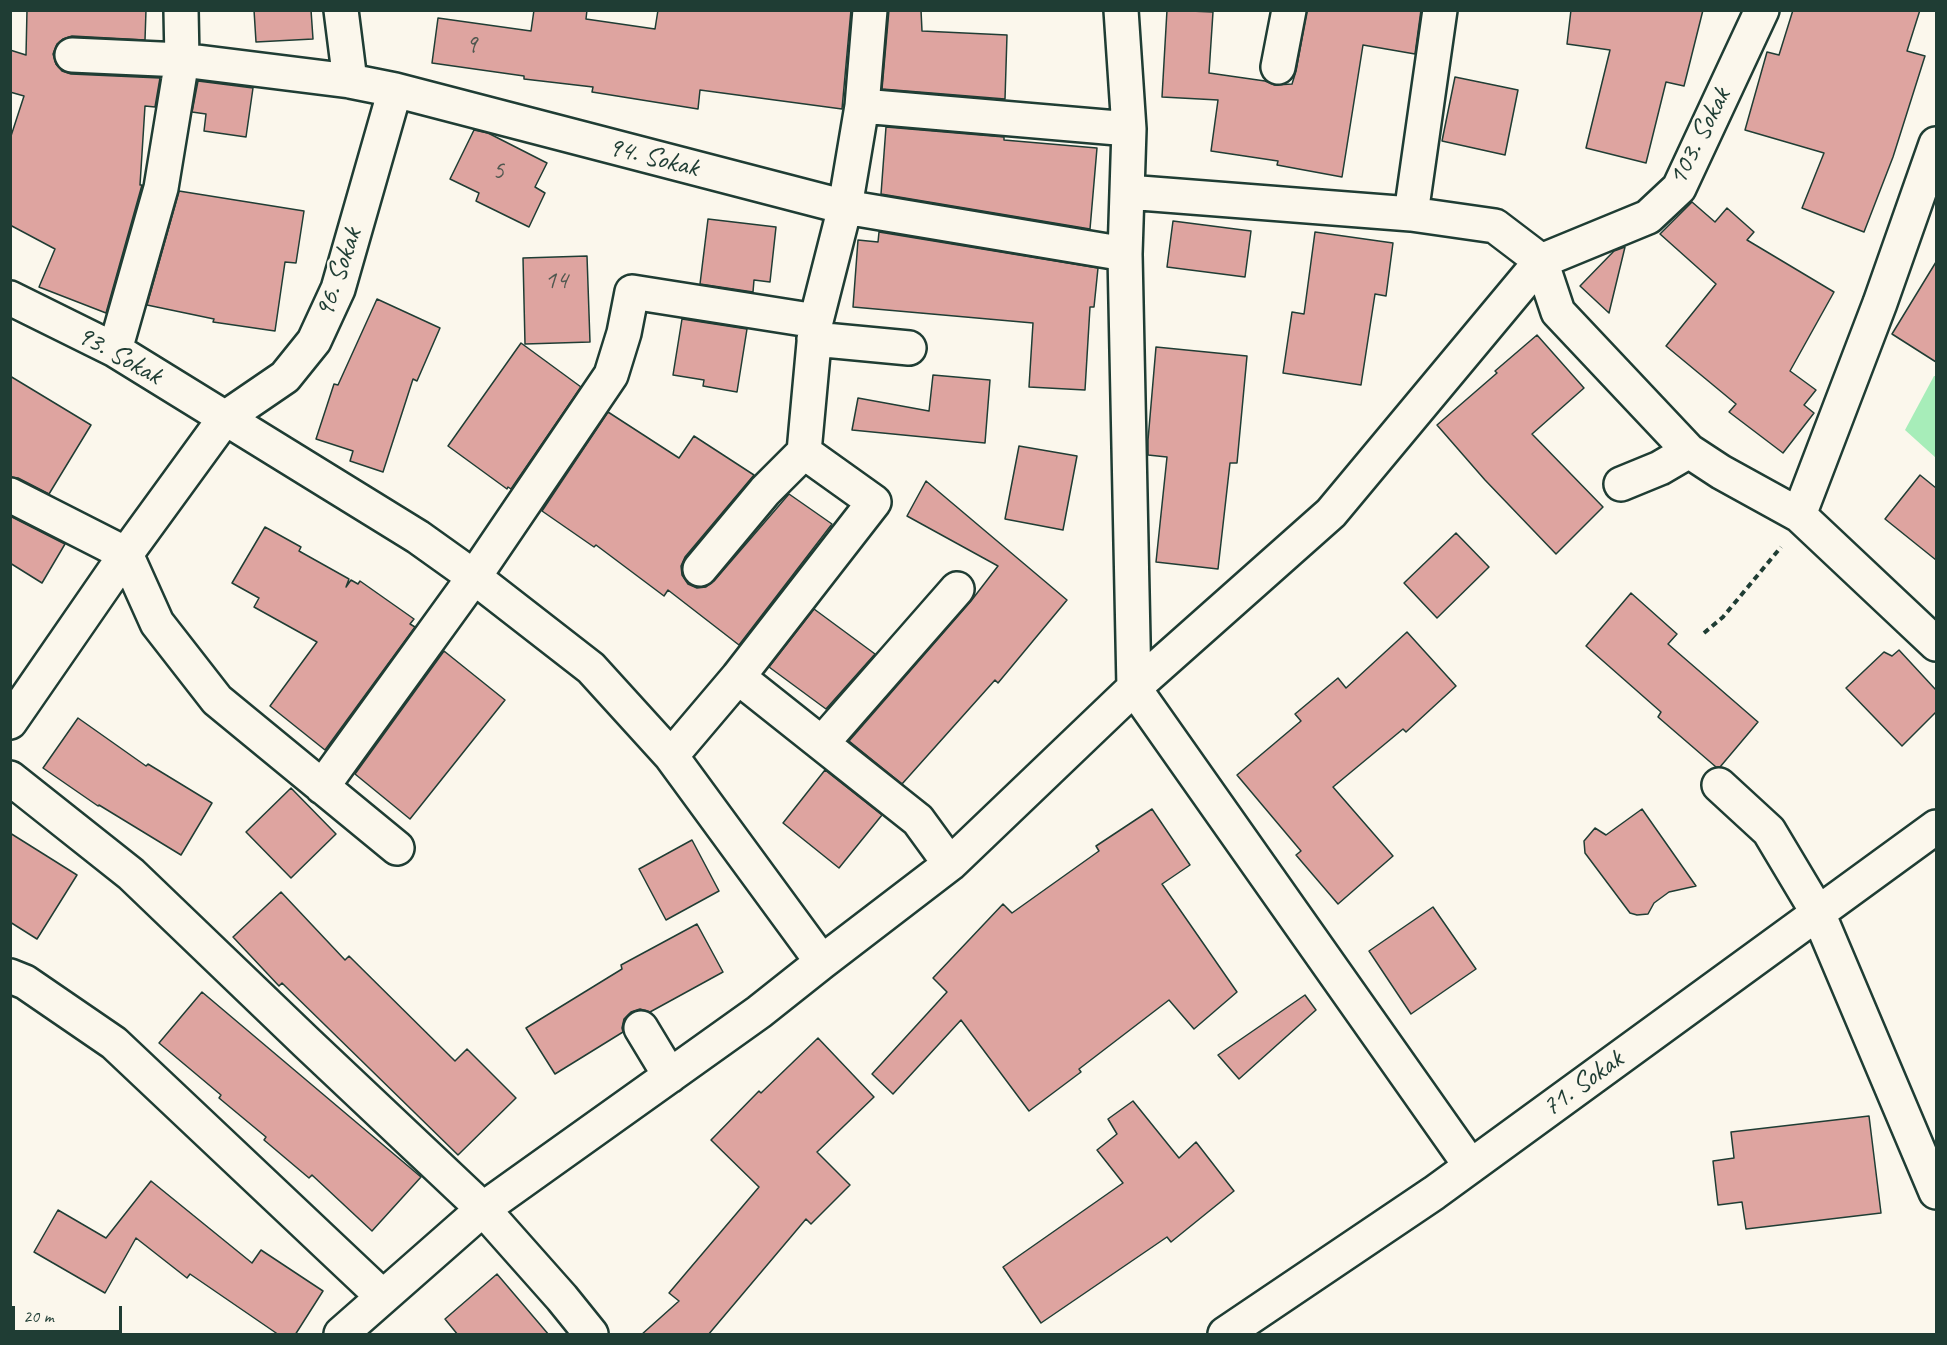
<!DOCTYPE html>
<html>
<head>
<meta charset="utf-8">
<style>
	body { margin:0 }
	#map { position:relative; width:1947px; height:1345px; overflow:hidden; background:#fbf7ec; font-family:Caveat,sans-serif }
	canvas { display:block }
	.frame { position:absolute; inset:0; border:12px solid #1f3d34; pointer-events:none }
	.scale { position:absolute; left:12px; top:1306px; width:110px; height:27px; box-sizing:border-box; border:3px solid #1f3d34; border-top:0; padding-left:8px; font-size:18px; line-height:21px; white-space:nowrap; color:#1f3d34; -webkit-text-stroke:4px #fbf7ec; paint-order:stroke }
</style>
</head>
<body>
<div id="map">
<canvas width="1947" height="1345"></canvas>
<div class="frame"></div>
<div class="scale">20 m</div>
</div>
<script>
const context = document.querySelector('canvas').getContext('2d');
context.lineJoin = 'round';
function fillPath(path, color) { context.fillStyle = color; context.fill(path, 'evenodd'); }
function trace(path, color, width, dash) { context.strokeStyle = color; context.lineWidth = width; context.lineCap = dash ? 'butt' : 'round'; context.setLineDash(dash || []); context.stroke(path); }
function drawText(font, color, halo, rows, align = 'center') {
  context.font = font + ' Caveat,sans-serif'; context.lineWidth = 5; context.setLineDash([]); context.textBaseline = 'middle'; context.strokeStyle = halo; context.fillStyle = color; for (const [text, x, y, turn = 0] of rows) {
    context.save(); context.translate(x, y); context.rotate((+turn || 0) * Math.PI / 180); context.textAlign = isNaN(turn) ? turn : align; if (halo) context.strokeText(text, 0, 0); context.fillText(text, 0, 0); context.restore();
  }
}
fillPath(new Path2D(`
	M 1934,376 L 1936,376 L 1936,458 L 1905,430 Z`), '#a7edb9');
const building = new Path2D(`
	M 27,10 L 146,10 L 145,40 L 72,36 L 63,39 L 57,44 L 53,54 L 56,64 L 62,71 L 71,74 L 160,78 L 155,107 L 145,106 L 140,185 L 142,185 L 106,313 L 39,287 L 55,249 L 10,225 L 10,139 L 24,96 L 10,92 L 10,50 L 26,55 Z
	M 254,10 L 311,10 L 313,39 L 256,42 Z
	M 534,10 L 587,10 L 586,19 L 655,29 L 658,10 L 851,10 L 842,109 L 700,90 L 698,109 L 592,92 L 593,87 L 524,79 L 524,76 L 432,63 L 438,18 L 531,31 Z
	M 889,10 L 921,10 L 922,31 L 1007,35 L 1005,99 L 882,89 Z
	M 1167,10 L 1213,12 L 1209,73 L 1265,81 L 1275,85 L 1292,84 L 1296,71 L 1307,10 L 1421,10 L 1415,54 L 1363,45 L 1342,177 L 1277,165 L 1278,161 L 1211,151 L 1218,100 L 1162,97 Z
	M 1571,10 L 1703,10 L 1684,86 L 1666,82 L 1646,163 L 1586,148 L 1610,50 L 1567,44 Z
	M 1793,10 L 1920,10 L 1907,51 L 1925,56 L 1893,157 L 1864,232 L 1802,208 L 1824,153 L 1745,130 L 1767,52 L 1779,55 Z
	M 1455,77 L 1518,90 L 1505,155 L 1442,141 Z
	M 198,81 L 253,88 L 246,137 L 204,131 L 206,114 L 192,112 Z
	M 886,127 L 1004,137 L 1004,140 L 1097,148 L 1090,229 L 881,194 Z
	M 474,130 L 488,133 L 547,163 L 535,187 L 545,193 L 529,227 L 476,201 L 479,193 L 450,179 Z
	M 179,191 L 304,211 L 296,263 L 285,262 L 275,331 L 213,322 L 214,319 L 147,305 Z
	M 1692,202 L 1715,222 L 1727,208 L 1754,232 L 1747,240 L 1834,292 L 1790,371 L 1816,390 L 1804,405 L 1814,413 L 1783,453 L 1729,412 L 1736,404 L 1666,346 L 1716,284 L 1660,234 Z
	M 708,219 L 776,227 L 770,282 L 754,280 L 753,292 L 700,284 Z
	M 1173,221 L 1251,231 L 1245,277 L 1167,267 Z
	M 879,232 L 1098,268 L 1094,307 L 1090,307 L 1085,390 L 1029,387 L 1033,323 L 853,307 L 858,240 L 878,242 Z
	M 1315,232 L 1393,243 L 1386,296 L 1375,294 L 1361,385 L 1283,373 L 1292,312 L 1304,314 Z
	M 1625,247 L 1609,313 L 1580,286 L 1614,251 Z
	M 587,256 L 590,342 L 525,344 L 523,258 Z
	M 1936,262 L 1936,362 L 1892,334 Z
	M 377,299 L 440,328 L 417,381 L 413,379 L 383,472 L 350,461 L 353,451 L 316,439 L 334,384 L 338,385 Z
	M 682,319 L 747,329 L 737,392 L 703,386 L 704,380 L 673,375 Z
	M 1537,335 L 1584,388 L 1532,434 L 1603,507 L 1556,554 L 1485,480 L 1437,425 L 1497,373 L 1495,371 Z
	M 521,343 L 581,387 L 511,489 L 508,487 L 507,489 L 448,446 Z
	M 1156,347 L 1247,356 L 1237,463 L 1230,463 L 1218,569 L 1156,562 L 1167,457 L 1148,455 L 1148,440 Z
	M 933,375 L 990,380 L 985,443 L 852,430 L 858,398 L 929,411 Z
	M 10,376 L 91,425 L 49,494 L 18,478 L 10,477 Z
	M 608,412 L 679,458 L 694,436 L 754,475 L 685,557 L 681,566 L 682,575 L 688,584 L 697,588 L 706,587 L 714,581 L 789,494 L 832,524 L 739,645 L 668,590 L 664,596 L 596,545 L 594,547 L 542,511 Z
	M 1019,446 L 1077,456 L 1063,530 L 1005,519 Z
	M 1920,475 L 1936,488 L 1936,560 L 1885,519 Z
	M 926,481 L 1067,600 L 998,683 L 995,680 L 902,784 L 849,741 L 971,601 L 998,566 L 907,516 Z
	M 10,516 L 65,544 L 42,583 L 10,563 Z
	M 265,527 L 301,547 L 299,551 L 349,579 L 346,587 L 351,580 L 358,584 L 360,581 L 414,619 L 410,624 L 415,627 L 325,750 L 270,706 L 317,642 L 254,607 L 259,598 L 232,583 Z
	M 1456,533 L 1489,567 L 1437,618 L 1404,583 Z
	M 1631,593 L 1677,634 L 1668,644 L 1758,722 L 1720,767 L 1716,767 L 1658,717 L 1661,712 L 1586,646 Z
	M 814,609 L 875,654 L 826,709 L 769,667 Z
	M 1407,632 L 1456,686 L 1406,732 L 1403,729 L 1333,787 L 1393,856 L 1338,904 L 1296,855 L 1301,851 L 1237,775 L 1301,721 L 1295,714 L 1338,678 L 1346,688 Z
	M 1899,650 L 1936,690 L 1936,712 L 1902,746 L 1846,688 L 1884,652 L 1892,656 Z
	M 444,651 L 505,700 L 410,819 L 355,774 Z
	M 78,718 L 146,766 L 148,764 L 212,803 L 181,855 L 99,805 L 98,806 L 43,768 Z
	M 825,770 L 882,815 L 839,868 L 783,823 Z
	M 291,788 L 336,834 L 291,878 L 246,832 Z
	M 1152,809 L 1190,865 L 1162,884 L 1237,992 L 1194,1029 L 1169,1000 L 1079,1069 L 1081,1072 L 1029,1111 L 961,1020 L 893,1094 L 872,1074 L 947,992 L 933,978 L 1003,904 L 1012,913 L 1099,851 L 1096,846 Z
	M 1642,809 L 1696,886 L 1669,892 L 1654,903 L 1648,914 L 1637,915 L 1630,913 L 1585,853 L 1584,841 L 1595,828 L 1606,835 Z
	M 10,833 L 77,875 L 37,939 L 10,922 Z
	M 692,840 L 719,891 L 666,920 L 639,869 Z
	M 281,892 L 345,960 L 349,956 L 455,1061 L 467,1049 L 516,1098 L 458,1155 L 282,983 L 279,986 L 233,937 Z
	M 1433,907 L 1476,969 L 1411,1014 L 1369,951 Z
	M 697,924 L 723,972 L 650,1012 L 640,1009 L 631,1012 L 624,1019 L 622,1028 L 623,1032 L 555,1074 L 526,1028 L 622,969 L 621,965 Z
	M 202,992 L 421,1177 L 372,1231 L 312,1175 L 309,1178 L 264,1140 L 266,1137 L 219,1098 L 221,1095 L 159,1043 Z
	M 1305,995 L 1316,1010 L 1239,1079 L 1218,1055 Z
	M 818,1038 L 874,1097 L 817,1152 L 850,1185 L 811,1224 L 806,1219 L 708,1335 L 641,1335 L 679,1301 L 669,1293 L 759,1187 L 711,1140 L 759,1091 L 761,1093 Z
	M 1133,1101 L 1179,1158 L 1196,1142 L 1234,1191 L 1171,1242 L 1167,1237 L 1041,1323 L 1003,1267 L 1123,1183 L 1097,1150 L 1117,1134 L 1108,1119 Z
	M 1869,1116 L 1881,1213 L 1746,1229 L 1742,1202 L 1718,1205 L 1713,1161 L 1734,1158 L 1731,1132 Z
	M 151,1181 L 252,1263 L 261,1250 L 323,1291 L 295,1335 L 279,1335 L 190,1274 L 187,1278 L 136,1238 L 105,1293 L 34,1252 L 58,1210 L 106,1238 Z
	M 497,1274 L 549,1335 L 458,1335 L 445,1319 Z`);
fillPath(building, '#dea4a0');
trace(building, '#1f3d34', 1.5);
const minor = new Path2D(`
	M 341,10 L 350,81
	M 1121,10 L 1129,129 L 1125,254 L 1134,688 L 1470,1165
	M 72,55 L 182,60 L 350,81 L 395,90 L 845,207 L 1125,254
	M 1278,67 L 1289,10
	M 862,106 L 1129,129
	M 1127,192 L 1411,214 L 1495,226 L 1541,261 L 1558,312 L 1689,451 L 1721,472 L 1799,515 L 1936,644
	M 1411,214 L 1440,10
	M 10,298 L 115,350 L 418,537 L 474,577 L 591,668 L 671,756 L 822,962
	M 814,339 L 909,348
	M 115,350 L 161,188 L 182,60 L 181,10
	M 1621,484 L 1660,468 L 1689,451
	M 10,495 L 126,554 L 157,623 L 217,700 L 397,848
	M 1799,515 L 1880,303 L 1936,144
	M 700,569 L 765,491 L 804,452 L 816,321 L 845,207 L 862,106 L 870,10
	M 738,677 L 918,820 L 950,864
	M 10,722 L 126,554 L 225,418 L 285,377 L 314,341 L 338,289 L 395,90
	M 822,743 L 957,589
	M 671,756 L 738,677 L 874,502 L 804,452
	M 10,778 L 131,874 L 306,1042 L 483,1209 L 562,1298 L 591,1334
	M 1719,785 L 1769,831 L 1818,913 L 1936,1192
	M 322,787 L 474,577 L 611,375 L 624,333 L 632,292 L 816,321
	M 10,976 L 25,982 L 114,1043 L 382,1296
	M 641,1028 L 670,1076
	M 341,1334 L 483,1209 L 759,1012 L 822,962 L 950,864 L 1134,688 L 1331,513 L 1541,261 L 1648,217 L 1679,188 L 1762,10
	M 1225,1334 L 1434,1193 L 1936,827`);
trace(minor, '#1f3d34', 38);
trace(new Path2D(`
	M 1704,633 L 1723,617 L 1781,547`), '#1f3d34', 4, [6, 4.5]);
trace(minor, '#fbf7ec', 33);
drawText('26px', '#4f574f', null, [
	["9",471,45],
	["5",498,171],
	["14",556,281]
]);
drawText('28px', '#1f3d34', '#fbf7ec', [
	["103. Sokak",1700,137,-63],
	["94. Sokak",653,158,14],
	["96. Sokak",339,273,-71],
	["93. Sokak",119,356,29],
	["71. Sokak",1583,1084,-36]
]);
</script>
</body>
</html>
